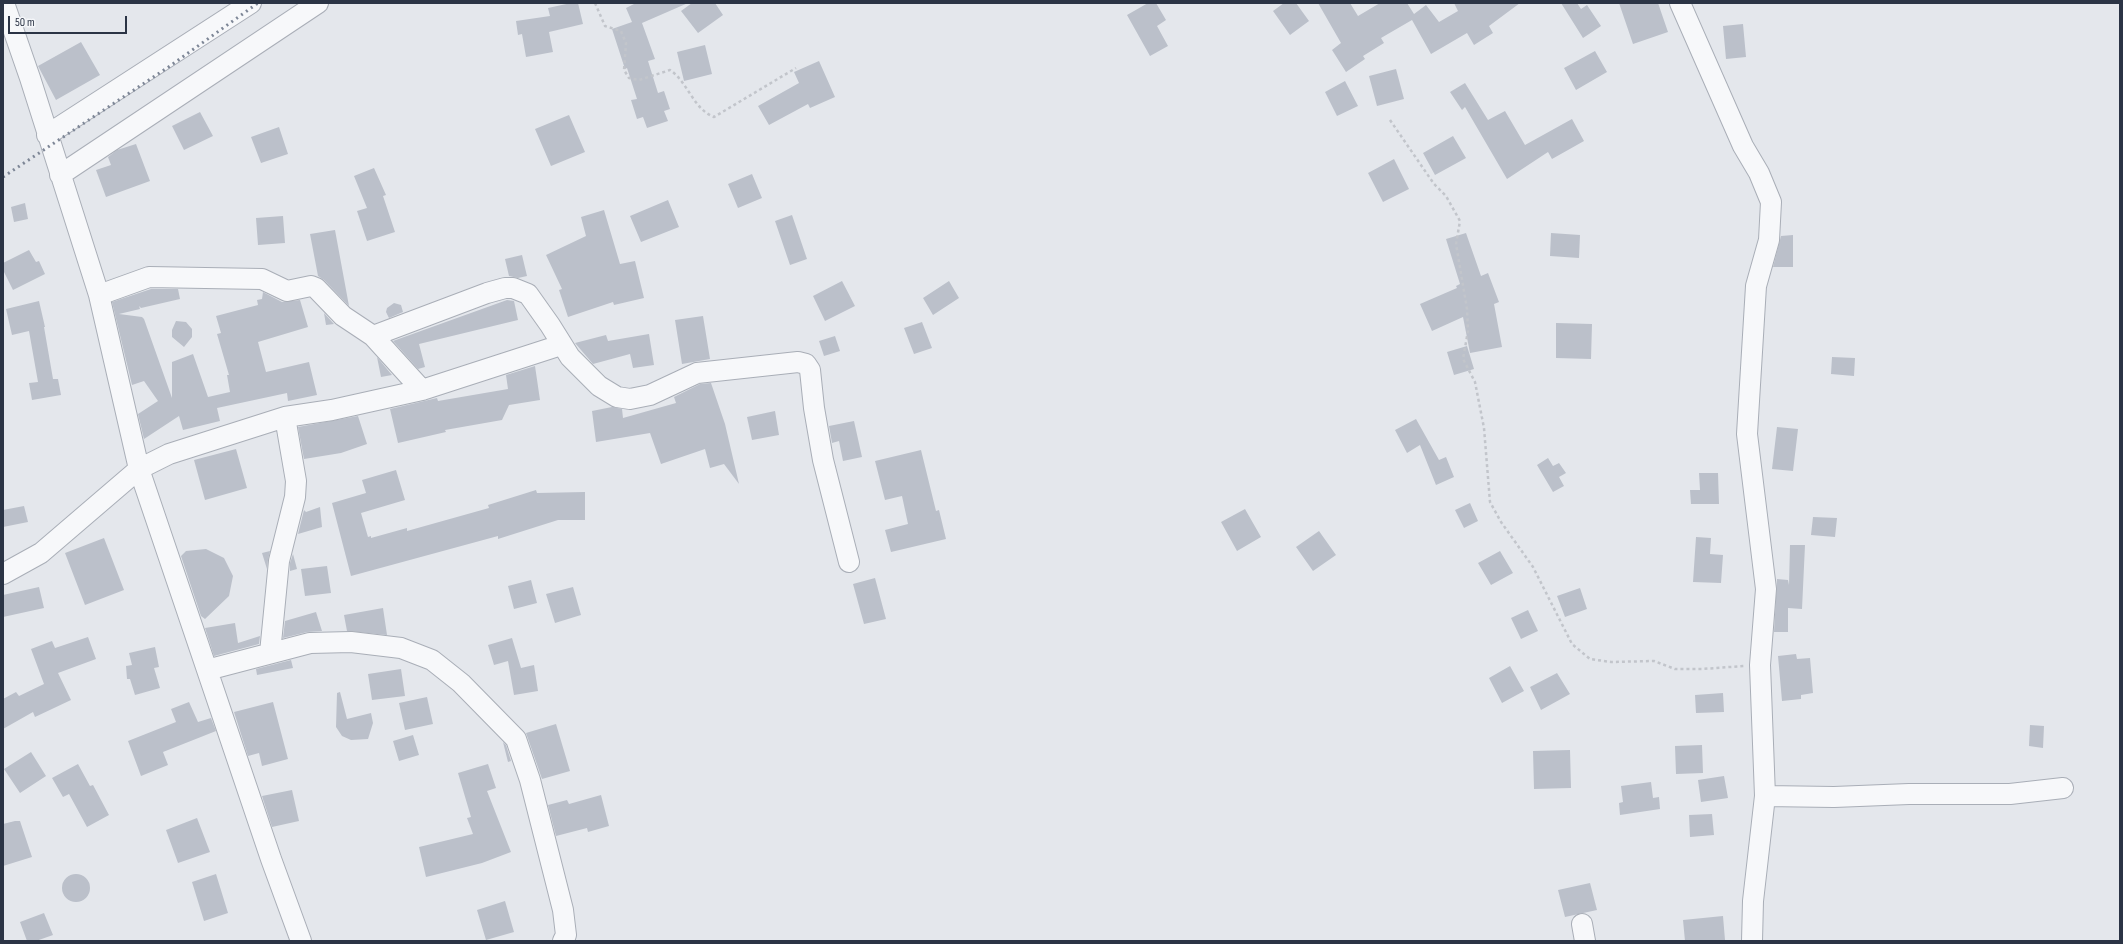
<!DOCTYPE html>
<html>
<head>
<meta charset="utf-8">
<style>
	body { margin:0 }
	#map { position:relative; width:2123px; height:944px; overflow:hidden; background:#e4e7ec; font-family:"Sofia Sans Condensed",sans-serif }
	canvas { display:block }
	.frame { position:absolute; inset:0; border:4px solid #2b3445; pointer-events:none }
	.scale { position:absolute; left:8px; top:16px; width:119px; height:18px; box-sizing:border-box; border:2px solid #2b3445; border-top:0; padding-left:5px; font-size:12px; line-height:14px; white-space:nowrap; color:#2b3445; -webkit-text-stroke:3px #f4f6f9; paint-order:stroke }
</style>
</head>
<body>
<div id="map">
<canvas width="2123" height="944"></canvas>
<div class="frame"></div>
<div class="scale">50 m</div>
</div>
<script>
const context = document.querySelector('canvas').getContext('2d');
context.lineJoin = 'round';
function fillPath(path, color) { context.fillStyle = color; context.fill(path, 'evenodd'); }
function trace(path, color, width, dash) { context.strokeStyle = color; context.lineWidth = width; context.lineCap = dash ? 'butt' : 'round'; context.setLineDash(dash || []); context.stroke(path); }
fillPath(new Path2D(`
	M 571,3 L 578,3 L 583,24 L 549,32 L 553,52 L 526,57 L 522,34 L 518,35 L 516,21 L 550,16 L 548,8 Z
	M 636,3 L 688,3 L 642,23 L 655,59 L 648,61 L 658,93 L 664,91 L 670,109 L 664,111 L 668,121 L 647,128 L 643,117 L 637,119 L 631,100 L 637,99 L 627,68 L 625,69 L 612,29 L 632,22 L 626,8 Z
	M 692,3 L 715,3 L 723,15 L 698,33 L 681,11 Z
	M 1148,3 L 1156,3 L 1166,20 L 1157,26 L 1168,46 L 1150,56 L 1127,15 Z
	M 1284,3 L 1296,3 L 1309,21 L 1290,35 L 1273,11 Z
	M 1318,3 L 1350,3 L 1358,16 L 1380,3 L 1407,3 L 1414,14 L 1426,5 L 1439,22 L 1458,11 L 1454,3 L 1520,3 L 1489,26 L 1493,33 L 1474,45 L 1467,33 L 1431,54 L 1412,20 L 1381,38 L 1384,43 L 1363,56 L 1365,59 L 1346,72 L 1332,50 L 1341,43 Z
	M 1561,3 L 1577,3 L 1581,9 L 1587,5 L 1601,26 L 1583,38 Z
	M 1619,3 L 1658,3 L 1668,32 L 1633,44 Z
	M 1743,24 L 1746,57 L 1726,59 L 1723,26 Z
	M 81,42 L 100,75 L 56,100 L 38,66 Z
	M 705,45 L 712,74 L 684,81 L 677,52 Z
	M 1595,51 L 1607,72 L 1576,90 L 1564,68 Z
	M 819,61 L 835,97 L 810,108 L 808,104 L 769,125 L 758,106 L 799,83 L 794,72 Z
	M 1396,69 L 1404,99 L 1377,106 L 1369,76 Z
	M 1345,81 L 1358,106 L 1337,116 L 1325,92 Z
	M 1465,83 L 1488,120 L 1505,111 L 1525,145 L 1572,119 L 1584,141 L 1552,159 L 1548,152 L 1507,179 L 1465,107 L 1462,110 L 1450,92 Z
	M 200,112 L 213,136 L 184,150 L 172,126 Z
	M 569,115 L 585,152 L 551,166 L 535,129 Z
	M 279,127 L 288,154 L 261,163 L 251,137 Z
	M 1453,136 L 1466,158 L 1435,175 L 1423,153 Z
	M 136,144 L 150,181 L 106,197 L 96,170 L 111,165 L 108,157 L 117,150 Z
	M 1394,159 L 1409,189 L 1383,202 L 1368,173 Z
	M 374,168 L 386,195 L 383,196 L 395,232 L 367,241 L 357,211 L 367,208 L 354,176 Z
	M 752,174 L 762,198 L 738,208 L 728,184 Z
	M 668,200 L 679,227 L 641,242 L 630,216 Z
	M 25,203 L 28,219 L 14,222 L 11,207 Z
	M 604,210 L 620,264 L 635,261 L 644,298 L 614,305 L 613,302 L 568,317 L 559,290 L 562,289 L 546,255 L 586,236 L 581,217 Z
	M 792,215 L 807,259 L 790,265 L 775,221 Z
	M 283,216 L 285,243 L 258,245 L 256,218 Z
	M 335,230 L 349,306 L 324,280 L 318,276 L 310,234 Z
	M 1466,233 L 1481,276 L 1488,273 L 1499,302 L 1494,304 L 1502,347 L 1470,353 L 1463,317 L 1432,331 L 1420,304 L 1457,288 L 1456,286 L 1460,284 L 1446,239 Z
	M 1551,233 L 1580,235 L 1579,258 L 1550,256 Z
	M 1793,235 L 1793,267 L 1773,267 L 1781,236 Z
	M 29,250 L 36,262 L 39,261 L 45,274 L 13,290 L 3,270 L 3,263 Z
	M 522,255 L 527,276 L 518,278 L 509,276 L 505,259 Z
	M 842,281 L 855,306 L 825,321 L 813,296 Z
	M 949,281 L 959,298 L 933,315 L 923,298 Z
	M 151,289 L 178,289 L 180,299 L 141,308 L 139,306 L 140,309 L 119,314 L 142,317 L 144,319 L 172,398 L 172,362 L 193,354 L 208,397 L 230,392 L 227,375 L 229,375 L 217,334 L 221,333 L 216,316 L 258,305 L 257,300 L 262,299 L 263,292 L 282,302 L 300,300 L 308,327 L 258,342 L 266,372 L 309,362 L 317,395 L 288,401 L 287,393 L 217,408 L 220,421 L 183,430 L 179,416 L 144,439 L 138,414 L 158,401 L 144,381 L 132,385 L 112,302 Z
	M 507,300 L 514,301 L 518,320 L 419,344 L 425,367 L 418,369 L 393,341 Z
	M 39,301 L 45,327 L 44,327 L 53,379 L 58,379 L 61,395 L 32,400 L 29,383 L 38,382 L 29,331 L 12,335 L 6,309 Z
	M 394,303 L 401,305 L 403,312 L 389,318 L 386,312 L 387,308 Z
	M 324,313 L 334,324 L 326,325 Z
	M 703,316 L 710,359 L 682,364 L 675,320 Z
	M 176,321 L 186,322 L 192,329 L 192,337 L 184,347 L 172,337 L 172,330 Z
	M 922,322 L 932,348 L 914,354 L 904,328 Z
	M 1556,323 L 1592,324 L 1591,359 L 1556,358 Z
	M 649,334 L 654,365 L 633,368 L 630,354 L 593,364 L 575,343 L 606,335 L 608,341 Z
	M 835,336 L 840,351 L 824,356 L 819,341 Z
	M 1467,346 L 1474,369 L 1454,375 L 1447,352 Z
	M 377,357 L 392,375 L 381,377 Z
	M 1832,357 L 1855,358 L 1854,376 L 1831,374 Z
	M 535,366 L 540,400 L 509,405 L 502,420 L 445,430 L 446,432 L 398,443 L 390,409 L 437,398 L 438,401 L 508,389 L 506,375 Z
	M 711,383 L 725,424 L 739,484 L 724,464 L 710,468 L 705,449 L 661,464 L 650,433 L 596,442 L 592,411 L 612,407 L 622,409 L 623,418 L 676,403 L 674,397 L 700,384 Z
	M 775,411 L 779,435 L 752,440 L 747,417 Z
	M 358,416 L 367,444 L 341,453 L 304,459 L 298,427 Z
	M 1416,419 L 1439,460 L 1446,457 L 1454,477 L 1436,485 L 1420,445 L 1407,453 L 1395,430 Z
	M 854,421 L 862,457 L 843,461 L 839,441 L 832,443 L 829,426 Z
	M 1777,427 L 1798,429 L 1793,471 L 1772,469 Z
	M 236,449 L 247,488 L 205,500 L 194,460 Z
	M 921,450 L 936,511 L 939,510 L 946,539 L 891,552 L 885,530 L 908,524 L 902,496 L 885,500 L 875,461 Z
	M 1548,458 L 1553,466 L 1559,463 L 1566,473 L 1559,477 L 1564,486 L 1553,492 L 1537,465 Z
	M 396,470 L 405,500 L 361,513 L 368,537 L 371,536 L 371,538 L 407,528 L 407,531 L 489,508 L 488,505 L 536,490 L 537,493 L 585,492 L 585,520 L 558,520 L 498,539 L 498,536 L 351,576 L 332,503 L 366,493 L 362,480 Z
	M 1699,473 L 1718,473 L 1719,504 L 1691,504 L 1690,490 L 1700,490 Z
	M 1470,503 L 1478,521 L 1464,528 L 1455,510 Z
	M 24,506 L 28,522 L 3,527 L 3,510 Z
	M 320,507 L 322,527 L 298,534 L 304,510 L 306,512 Z
	M 1245,509 L 1261,537 L 1237,551 L 1221,522 Z
	M 1813,517 L 1837,518 L 1835,537 L 1811,535 Z
	M 1319,531 L 1336,555 L 1313,571 L 1296,547 Z
	M 1696,537 L 1711,538 L 1710,554 L 1723,555 L 1721,583 L 1693,582 Z
	M 104,538 L 124,590 L 85,605 L 65,553 Z
	M 1790,545 L 1805,545 L 1802,609 L 1788,608 L 1788,632 L 1774,632 L 1777,579 L 1788,580 L 1789,585 Z
	M 206,549 L 224,558 L 233,576 L 229,596 L 205,619 L 201,616 L 181,556 L 186,551 Z
	M 270,551 L 268,560 L 267,569 L 262,553 Z
	M 1500,551 L 1513,573 L 1491,585 L 1478,563 Z
	M 293,554 L 297,569 L 290,571 L 290,563 Z
	M 327,566 L 331,593 L 305,596 L 301,569 Z
	M 875,578 L 886,619 L 864,624 L 853,584 Z
	M 531,580 L 537,603 L 514,609 L 508,586 Z
	M 39,587 L 44,608 L 3,617 L 3,595 Z
	M 573,587 L 581,615 L 555,623 L 546,594 Z
	M 1580,588 L 1587,609 L 1565,617 L 1557,596 Z
	M 383,608 L 387,635 L 347,631 L 344,615 Z
	M 1528,610 L 1538,631 L 1521,639 L 1511,618 Z
	M 316,612 L 322,631 L 307,632 L 283,638 L 285,621 Z
	M 235,623 L 238,643 L 260,636 L 259,644 L 214,656 L 205,628 Z
	M 88,637 L 96,659 L 58,673 L 71,700 L 35,717 L 33,712 L 3,729 L 3,699 L 16,692 L 19,696 L 44,684 L 31,649 L 52,641 L 55,648 Z
	M 512,638 L 521,668 L 534,665 L 538,691 L 514,695 L 508,661 L 494,665 L 488,645 Z
	M 155,647 L 159,667 L 154,668 L 160,688 L 135,695 L 130,679 L 127,679 L 126,666 L 132,665 L 129,653 Z
	M 1796,654 L 1797,659 L 1810,658 L 1813,693 L 1801,695 L 1801,699 L 1782,701 L 1778,656 Z
	M 291,660 L 293,668 L 257,675 L 256,669 Z
	M 1510,666 L 1524,691 L 1502,703 L 1489,678 Z
	M 401,669 L 405,696 L 372,700 L 368,674 Z
	M 1557,673 L 1570,694 L 1541,710 L 1530,687 Z
	M 340,692 L 347,719 L 371,713 L 373,723 L 368,739 L 351,740 L 342,736 L 336,727 L 337,693 Z
	M 1723,693 L 1724,712 L 1696,713 L 1695,695 Z
	M 427,697 L 433,724 L 405,730 L 399,703 Z
	M 189,702 L 198,722 L 211,718 L 216,731 L 163,752 L 168,765 L 141,776 L 128,741 L 176,722 L 171,709 Z
	M 273,702 L 288,759 L 262,766 L 259,753 L 248,756 L 234,712 Z
	M 556,724 L 570,771 L 542,779 L 526,733 Z
	M 2030,725 L 2044,726 L 2043,748 L 2029,746 Z
	M 413,735 L 419,755 L 399,761 L 393,741 Z
	M 503,742 L 506,745 L 511,761 L 508,762 Z
	M 1702,745 L 1703,773 L 1676,774 L 1675,746 Z
	M 1570,750 L 1571,788 L 1534,789 L 1533,751 Z
	M 31,752 L 46,776 L 20,793 L 4,769 Z
	M 78,764 L 90,786 L 93,785 L 109,815 L 87,827 L 69,794 L 63,797 L 52,778 Z
	M 488,764 L 496,788 L 487,791 L 511,852 L 482,863 L 426,877 L 419,847 L 473,834 L 467,818 L 471,817 L 458,773 Z
	M 1724,776 L 1728,798 L 1701,802 L 1698,780 Z
	M 1651,782 L 1653,798 L 1659,797 L 1660,809 L 1620,815 L 1619,803 L 1623,802 L 1621,786 Z
	M 292,790 L 299,821 L 272,827 L 262,796 Z
	M 601,795 L 609,826 L 588,832 L 587,828 L 556,836 L 548,805 L 567,800 L 569,804 Z
	M 1712,814 L 1714,835 L 1690,837 L 1689,815 Z
	M 197,818 L 210,852 L 178,863 L 166,830 Z
	M 15,821 L 20,821 L 32,857 L 3,866 L 3,824 Z
	M62 888a14 14 0 1 1 28 0a14 14 0 1 1-28 0Z
	M 216,874 L 228,913 L 204,921 L 192,882 Z
	M 1590,883 L 1597,910 L 1565,917 L 1558,890 Z
	M 505,901 L 514,932 L 486,940 L 477,910 Z
	M 44,913 L 53,935 L 36,941 L 27,941 L 20,922 Z
	M 1723,916 L 1725,940 L 1685,941 L 1683,920 Z`), '#bbc0ca');
const minor = new Path2D(`
	M 4,3 L 30,78 L 99,295 L 139,469 L 271,859 L 301,941
	M 1680,3 L 1743,146 L 1759,173 L 1771,202 L 1769,240 L 1756,286 L 1747,434 L 1766,589 L 1760,665 L 1765,796 L 1753,901 L 1752,941
	M 47,135 L 251,3
	M 60,175 L 318,3
	M 99,295 L 149,277 L 262,279 L 287,291 L 311,286 L 316,288 L 343,316 L 373,336 L 422,390
	M 373,336 L 487,293 L 505,288 L 513,288 L 528,294 L 550,325 L 570,357 L 599,386 L 617,397 L 630,399 L 650,395 L 697,373 L 798,362 L 806,364 L 810,370 L 814,408 L 823,460 L 849,562
	M 3,574 L 41,553 L 139,469 L 169,454 L 285,417 L 332,410 L 422,390 L 561,345
	M 270,653 L 279,561 L 295,497 L 296,481 L 285,417
	M 207,670 L 310,643 L 351,642 L 401,648 L 432,660 L 461,683 L 516,739 L 530,780 L 563,910 L 566,935 L 563,941
	M 1765,796 L 1834,797 L 1909,794 L 2010,794 L 2063,788
	M 1582,924 L 1585,941`);
trace(minor, '#a9aeb7', 22);
trace(new Path2D(`
	M 595,3 L 605,26 L 621,31 L 626,43 L 624,70 L 629,78 L 639,80 L 670,70 C 688,82 693,109 714,117 L 796,68
	M 1390,120 L 1434,184 L 1446,196 L 1460,221 L 1456,244 L 1467,309 L 1468,331 L 1463,359 L 1475,382 L 1484,428 L 1490,502 L 1501,522 L 1533,567 L 1572,644 L 1590,659 L 1611,662 L 1654,661 L 1675,669 L 1702,669 L 1744,666`), '#c2c5cb', 2.5, [3, 3]);
trace(minor, '#f7f8fa', 20);
trace(new Path2D(`
	M 3,177 L 170,66 L 258,3`), '#7d8696', 3, [2, 4]);
</script>
</body>
</html>
